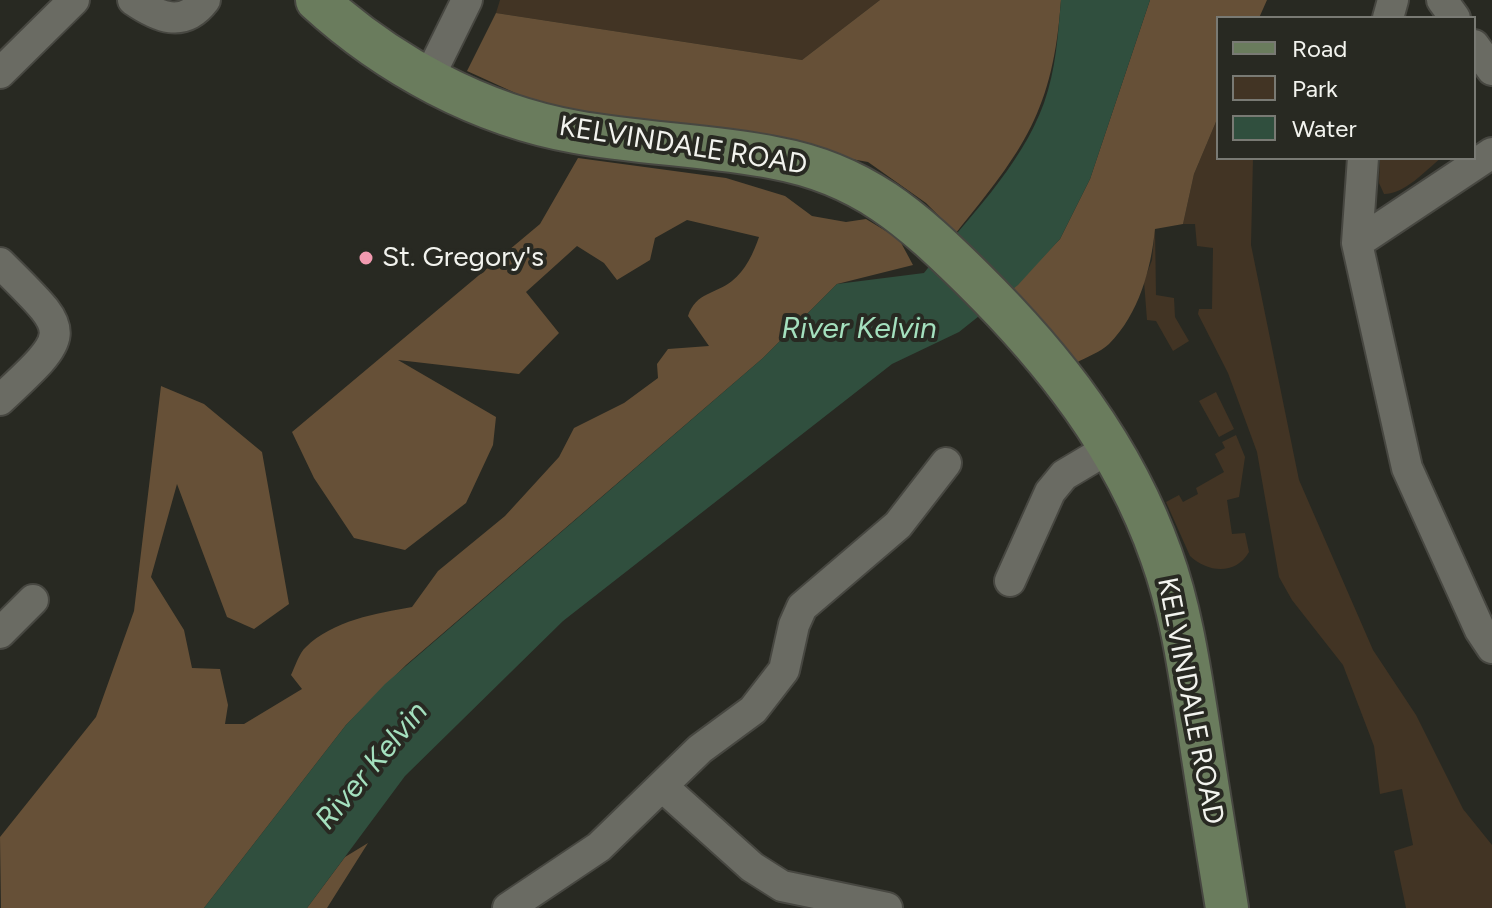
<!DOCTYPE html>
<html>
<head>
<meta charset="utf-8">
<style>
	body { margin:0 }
	#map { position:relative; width:1492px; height:908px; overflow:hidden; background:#282922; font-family:Figtree,sans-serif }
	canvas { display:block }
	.legend { position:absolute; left:1216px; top:16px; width:260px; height:144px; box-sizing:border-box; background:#282922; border:2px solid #797a74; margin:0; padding:10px 14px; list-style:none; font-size:24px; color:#f2f3ee }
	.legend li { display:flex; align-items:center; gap:16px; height:40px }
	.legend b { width:40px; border:2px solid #797a74 }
</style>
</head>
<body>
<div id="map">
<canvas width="1492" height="908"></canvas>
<ul class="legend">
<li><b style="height:10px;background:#6a7c5d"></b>Road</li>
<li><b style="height:22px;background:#423424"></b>Park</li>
<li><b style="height:22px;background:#304f3e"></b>Water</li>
</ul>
</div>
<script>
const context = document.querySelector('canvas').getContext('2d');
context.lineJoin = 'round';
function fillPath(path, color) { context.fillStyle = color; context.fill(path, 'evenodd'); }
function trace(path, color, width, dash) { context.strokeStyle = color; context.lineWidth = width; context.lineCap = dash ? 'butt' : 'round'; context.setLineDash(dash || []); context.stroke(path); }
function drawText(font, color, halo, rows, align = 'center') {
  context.font = font + ' Figtree,sans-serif'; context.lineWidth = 8; context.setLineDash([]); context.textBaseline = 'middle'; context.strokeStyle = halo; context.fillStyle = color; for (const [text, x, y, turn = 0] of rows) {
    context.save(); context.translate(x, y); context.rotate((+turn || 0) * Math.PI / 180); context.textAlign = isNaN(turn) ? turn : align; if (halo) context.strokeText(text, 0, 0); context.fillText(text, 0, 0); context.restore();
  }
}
fillPath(new Path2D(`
	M 500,0 L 880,0 L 802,60 L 496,13 Z
	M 1218,117 L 1218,158 L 1253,158 L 1251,245 L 1299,480 L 1373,650 L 1416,715 L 1463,809 L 1492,845 L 1492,908 L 1406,908 L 1394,851 L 1413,845 L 1402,789 L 1380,794 L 1374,746 L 1343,665 L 1292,600 L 1279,577 L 1257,452 L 1228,373 L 1198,314 L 1199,309 L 1212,309 L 1213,248 L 1197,246 L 1195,224 L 1183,224 L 1194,174 Z
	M 1380,158 L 1441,158 C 1425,171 1405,194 1384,194 L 1379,183 Z
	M 1155,228 L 1156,295 L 1174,298 L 1175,317 L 1189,341 L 1173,351 L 1156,321 L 1147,320 L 1144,281 L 1152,260 Z
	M 1216,392 L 1234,429 L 1219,437 L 1199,401 Z
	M 1236,435 L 1245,457 L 1239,497 L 1227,500 L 1232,534 L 1245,533 L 1249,552 C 1236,575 1208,573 1190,556 L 1166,502 L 1179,495 L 1183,502 L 1198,494 L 1196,488 L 1224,472 L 1215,454 L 1225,448 L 1222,442 Z`), '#423424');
fillPath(new Path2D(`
	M 880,0 L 1061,0 C 1053,111 1024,149 956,233 L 926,203 L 868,162 L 643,122 L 566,116 L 467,71 L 496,13 L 802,60 Z
	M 1150,0 L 1267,0 L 1259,18 L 1218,18 L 1218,117 L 1194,174 L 1183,224 L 1155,229 C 1151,269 1139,314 1109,344 C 1101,352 1086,357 1076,363 L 1009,292 L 1060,239 L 1090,179 Z
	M 578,158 L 726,178 L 785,196 L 812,216 L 846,222 L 866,219 L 899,239 L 913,265 L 837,284 L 763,358 L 406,665 L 346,725 L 204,908 L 1,908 L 0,837 L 96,717 L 134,611 L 161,386 L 204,404 L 262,452 L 289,604 L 254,629 L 227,617 L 177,484 L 151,577 L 184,630 L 192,668 L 220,669 L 228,705 L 225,724 L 244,724 L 302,689 L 291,675 C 295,667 299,653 306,647 C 332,621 377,613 412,607 L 438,571 L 505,516 L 559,457 L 574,428 L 624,403 L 658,378 L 657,364 L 668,349 L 709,346 L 688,316 C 696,292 716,294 732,281 C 745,271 754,252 759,237 L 687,220 L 655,238 L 650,260 L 617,280 L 604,263 L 577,246 L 526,292 L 559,333 L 519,374 L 398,360 L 496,417 L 493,445 L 466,503 L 405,550 L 354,538 L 314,478 L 292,432 L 540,224 Z
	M 368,843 L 327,908 L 307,908 L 345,857 Z`), '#665037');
fillPath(new Path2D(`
	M 1061,0 L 1150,0 L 1090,179 L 1060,239 L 1018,285 L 959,332 L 892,364 L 563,621 L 405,776 L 307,908 L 204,908 L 346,725 L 385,684 L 763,358 L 837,284 L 924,273 C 966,220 1021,167 1044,103 C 1056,69 1058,35 1061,0 Z`), '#304f3e');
const street = new Path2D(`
	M 133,0 C 158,17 183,29 205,0
	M 1442,0 L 1455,18
	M 1388,18 L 1393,0
	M 1474,45 L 1492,70
	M 0,73 L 74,0
	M 428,79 L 467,0
	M 1363,158 L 1357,243 L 1407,468 L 1480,630 L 1492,648
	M 1357,243 L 1492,153
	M 0,263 C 71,334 75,330 0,400
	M 1010,581 L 1050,492 L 1064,475 L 1111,447
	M 0,633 L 33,600
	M 663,787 L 752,867 L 782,886 L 887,908
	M 508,908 L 599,847 L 700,749 L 753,710 L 784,670 L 794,625 L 802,607 L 898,525 L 946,463`);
const secondary = new Path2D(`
	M 317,0 C 388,65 480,115 576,132 C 642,144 709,145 775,158 C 863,174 912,219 973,279 C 1054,359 1123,447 1161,555 C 1181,610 1189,667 1198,724 C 1207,785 1217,846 1227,908`);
trace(street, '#474741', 34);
trace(secondary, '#474741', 46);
trace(street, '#6a6b63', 30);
trace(secondary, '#6a7c5d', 42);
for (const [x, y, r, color] of [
	[366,258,8,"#f29ab0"]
]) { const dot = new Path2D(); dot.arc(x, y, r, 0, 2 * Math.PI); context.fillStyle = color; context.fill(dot); trace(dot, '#282922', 3); }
drawText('28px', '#f2f3ee', '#282922', [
	["KELVINDALE ROAD",683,146,9],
	["KELVINDALE ROAD",1190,701,79]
]);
drawText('28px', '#f2f3ee', '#282922', [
	["St. Gregory's",382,258]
], 'left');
drawText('italic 30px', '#a4e0be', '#282922', [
	["River Kelvin",859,329],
	["River Kelvin",372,766,-50]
]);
</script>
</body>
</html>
